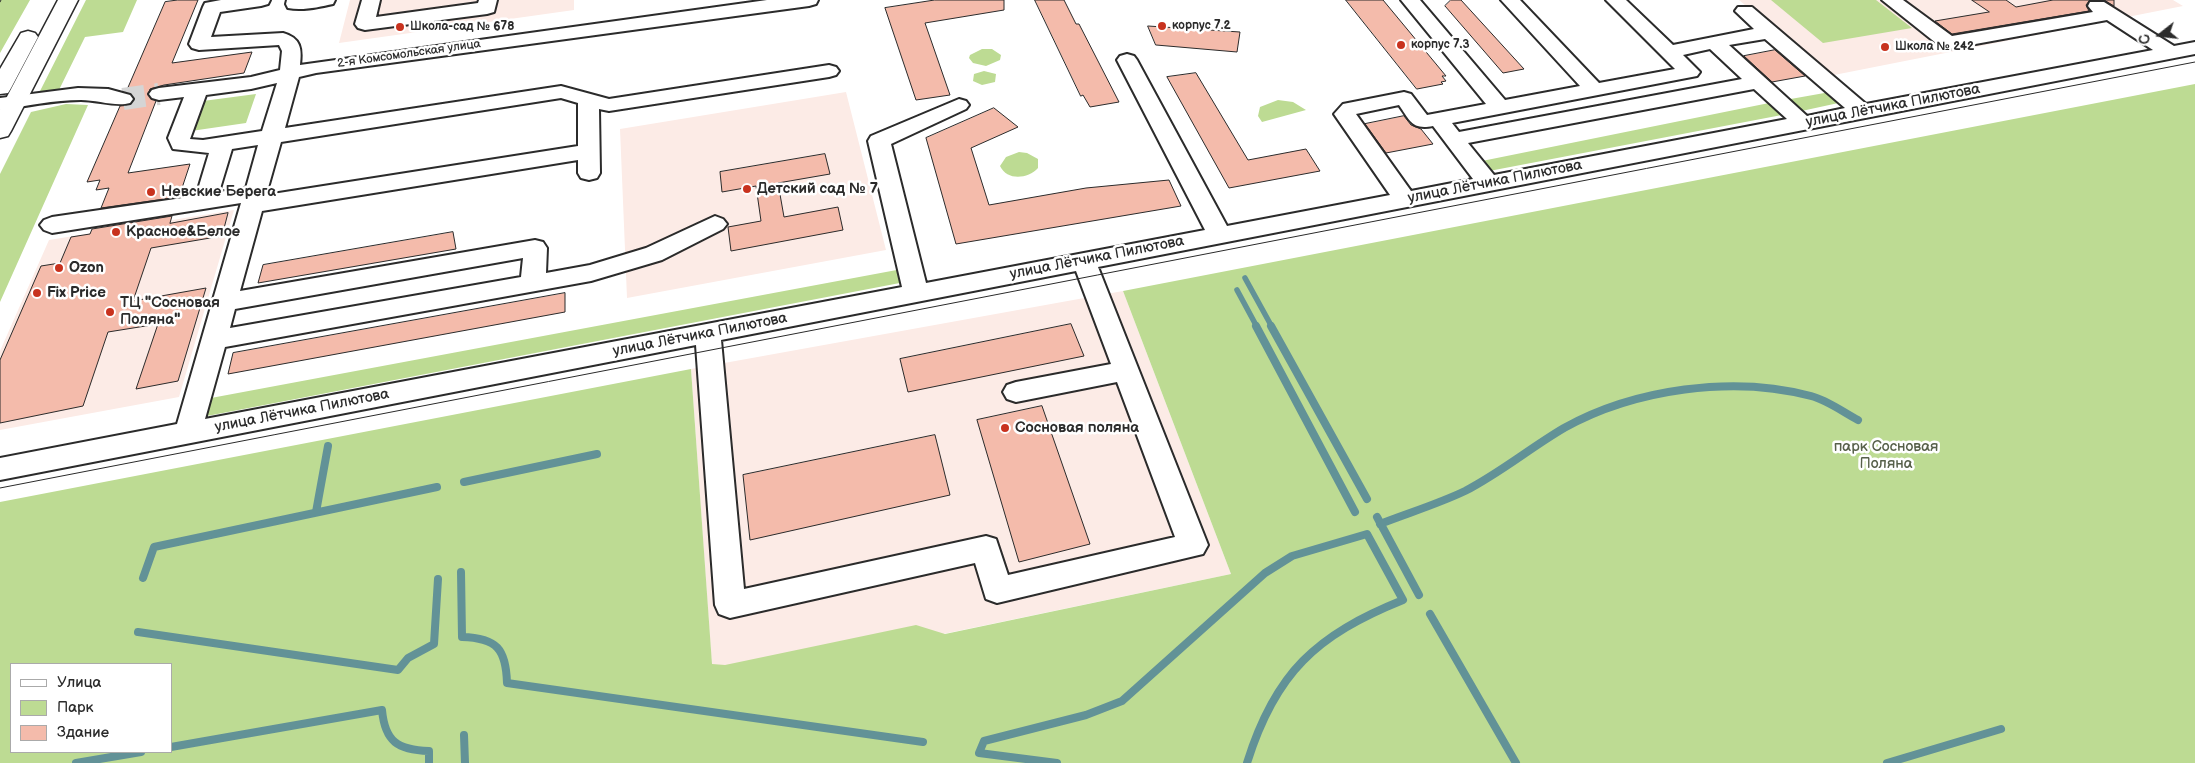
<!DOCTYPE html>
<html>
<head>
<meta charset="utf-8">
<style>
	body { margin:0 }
	#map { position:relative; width:2195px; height:763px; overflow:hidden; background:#fff; font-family:"Balsamiq Sans",sans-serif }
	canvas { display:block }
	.legend { position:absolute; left:10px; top:663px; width:162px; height:90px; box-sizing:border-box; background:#fff; border:1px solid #aaa; margin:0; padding:6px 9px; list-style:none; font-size:15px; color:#2b2b2b }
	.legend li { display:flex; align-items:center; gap:10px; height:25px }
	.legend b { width:25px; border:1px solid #aaa }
	.north { position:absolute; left:2135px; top:10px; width:50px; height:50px; -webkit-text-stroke:4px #fff; paint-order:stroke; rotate:254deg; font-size:14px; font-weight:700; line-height:20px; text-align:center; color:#2b2b2b }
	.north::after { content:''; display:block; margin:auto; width:18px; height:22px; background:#2b2b2b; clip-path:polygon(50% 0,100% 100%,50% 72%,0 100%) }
</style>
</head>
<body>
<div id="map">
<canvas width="2195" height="763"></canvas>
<ul class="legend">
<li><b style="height:6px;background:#fff"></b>Улица</li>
<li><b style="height:14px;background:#bddb93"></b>Парк</li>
<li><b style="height:14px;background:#f4bbab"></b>Здание</li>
</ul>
<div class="north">С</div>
</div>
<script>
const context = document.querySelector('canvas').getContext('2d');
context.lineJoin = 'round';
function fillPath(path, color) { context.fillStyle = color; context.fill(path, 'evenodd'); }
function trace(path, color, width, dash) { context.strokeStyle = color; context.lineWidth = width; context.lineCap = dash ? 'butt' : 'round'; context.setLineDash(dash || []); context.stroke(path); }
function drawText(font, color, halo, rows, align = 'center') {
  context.font = font + ' "Balsamiq Sans",sans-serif'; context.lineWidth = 5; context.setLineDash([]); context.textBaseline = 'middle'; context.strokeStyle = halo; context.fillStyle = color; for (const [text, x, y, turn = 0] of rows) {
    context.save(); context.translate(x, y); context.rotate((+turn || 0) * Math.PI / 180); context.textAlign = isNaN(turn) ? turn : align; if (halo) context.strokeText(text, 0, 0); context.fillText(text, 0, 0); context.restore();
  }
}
fillPath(new Path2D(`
	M 350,0 L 574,0 L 574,10 L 339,43 Z
	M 1739,0 L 2173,0 L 2183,6 L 1829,76 Z
	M 846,92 L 886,250 L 627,298 L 620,129 Z
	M 234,210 L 179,397 L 0,430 L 0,351 L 49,240 Z
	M 1123,291 L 1231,574 L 713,682 L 691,369 Z`), '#fcebe6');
fillPath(new Path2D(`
	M 0,0 L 30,0 L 0,53 Z
	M 86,0 L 137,0 L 123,32 L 85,37 L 57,94 L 37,97 Z
	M 1771,0 L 1876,0 L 1912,28 L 1823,43 Z
	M 982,49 L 992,49 L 1001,55 L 1000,60 L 986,66 L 973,63 L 969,58 L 970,55 Z
	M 984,71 L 996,74 L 995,82 L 982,85 L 973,81 L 974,74 Z
	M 2195,84 L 2195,763 L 0,763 L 0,502 L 691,369 L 712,664 L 725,665 L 916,625 L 945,634 L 1231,574 L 1123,291 ZM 11,664 L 171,664 L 171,752 L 11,752 Z
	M 1830,92 L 1843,102 L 1797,112 L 1785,100 Z
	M 256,94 L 246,123 L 191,131 L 203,101 Z
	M 1278,100 L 1293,102 L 1306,110 L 1262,122 L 1258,116 L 1260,107 Z
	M 1774,102 L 1787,114 L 1484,172 L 1477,162 Z
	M 66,104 L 88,105 L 0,302 L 0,174 L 31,112 Z
	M 1019,152 L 1027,153 L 1038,159 L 1038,168 C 1028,179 1007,181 1000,166 L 1006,157 Z
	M 902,269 L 905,282 L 207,416 L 211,398 Z`), '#bddb93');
trace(new Path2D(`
	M 1245,278 L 1272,327
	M 1237,290 L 1257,327`), '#629297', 5.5);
trace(new Path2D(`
	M 1256,326 L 1355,512
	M 1271,326 L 1367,499
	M 464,482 L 597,454
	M 316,512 L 328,446
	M 1377,517 L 1419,595
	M 1380,524 C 1408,513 1438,504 1465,491 C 1500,473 1530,448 1564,428 C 1634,389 1733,375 1811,396 C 1827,400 1843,412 1858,420
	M 461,572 L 462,637 C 497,638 506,649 507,683 L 923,742
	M 143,578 L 154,547 L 437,487
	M 1430,614 L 1516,763
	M 138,632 L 398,670 L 408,658 L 434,644 L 438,579
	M 464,735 L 465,763
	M 171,747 L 382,710 C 385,742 398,750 429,751 L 429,763
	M 76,763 L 141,752
	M 1057,763 L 979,753 L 984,741 L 1086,715 L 1122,701 L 1265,573 L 1292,556 L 1367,534 L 1403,600 C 1316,635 1275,673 1247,763
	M 1887,763 L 2001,729`), '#629297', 8);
const building = new Path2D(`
	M 178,0 L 198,0 L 172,63 L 252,52 L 244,73 L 164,85 L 150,89 L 148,95 L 156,101 L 128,173 L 190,164 L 179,197 L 101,208 L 109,188 L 96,190 L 100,180 L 87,182 L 120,106 L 130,105 L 134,100 L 132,94 L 126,92 L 165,2 Z
	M 935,0 L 1004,0 L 1004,10 L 925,23 L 950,95 L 916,100 L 885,8 Z
	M 1035,0 L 1064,0 L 1076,24 L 1079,24 L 1119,102 L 1090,107 L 1083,95 L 1081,96 Z
	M 1346,0 L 1383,0 L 1446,76 L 1442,76 L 1446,81 L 1441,82 L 1443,84 L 1417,89 Z
	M 1451,0 L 1461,0 L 1524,69 L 1503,73 L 1445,6 Z
	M 1972,0 L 2006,0 L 2016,7 L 2053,0 L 2114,0 L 2114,6 L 2104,0 L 2090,0 L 2086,5 L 2089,11 L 1952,34 L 1935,21 L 1989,12 Z
	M 1148,26 L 1240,32 L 1237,52 L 1156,45 Z
	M 1775,50 L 1805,76 L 1772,82 L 1744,56 Z
	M 1196,73 L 1248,160 L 1306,149 L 1320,171 L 1229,188 L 1167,77 Z
	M 994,108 L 1018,127 L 971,148 L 989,205 L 1086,188 L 1169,180 L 1181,206 L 956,244 L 926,138 Z
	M 1404,116 L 1411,125 L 1421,129 L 1433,144 L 1386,153 L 1365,124 Z
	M 825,154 L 830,174 L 778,183 L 784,217 L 838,207 L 843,230 L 731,251 L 728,227 L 761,221 L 756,186 L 722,192 L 720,172 Z
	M 228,213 L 222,236 L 151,248 L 133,301 L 206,288 L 178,381 L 136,389 L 158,324 L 108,332 L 83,406 L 0,423 L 0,360 L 41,266 L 60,263 L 71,237 L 90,234 L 92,229 L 172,216 L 170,223 Z
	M 453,232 L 456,249 L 258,283 L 263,265 Z
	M 565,293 L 565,312 L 228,374 L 233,353 Z
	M 1071,324 L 1084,356 L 908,392 L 900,359 Z
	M 1042,406 L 1090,544 L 1019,562 L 977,420 Z
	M 935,435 L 950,495 L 750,540 L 743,475 Z`);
fillPath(building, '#f4bbab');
trace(building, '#2b2b2b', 1);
trace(new Path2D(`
	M 123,99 L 159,94`), '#d5d5d5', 22, [22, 11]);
const minor = new Path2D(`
	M 221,0 L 270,0 L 268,4 L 261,6 L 220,12 L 211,37 L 283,33 C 301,38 302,49 300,65 L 767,0 L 818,0 L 816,4 L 809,6 L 316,73 L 299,77 L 285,128 L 561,86 L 609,99 L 829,65 L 836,67 L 839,71 L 836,75 L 829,77 L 609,111 L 599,109 L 600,173 L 597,178 L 589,180 L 581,178 L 578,173 L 578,160 L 262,211 L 240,291 L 535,240 L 543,242 L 547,248 L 546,273 L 590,265 L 646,248 L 715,216 L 723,219 L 727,224 L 723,229 L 662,260 L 591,281 L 225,347 L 205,419 L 902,287 L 868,141 L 871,136 L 959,99 L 966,101 L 969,105 L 966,109 L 891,144 L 926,283 L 1205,230 L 1117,60 L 1120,56 L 1127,54 L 1134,56 L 1137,60 L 1227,226 L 1390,195 L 1334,114 L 1343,104 L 1404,92 L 1411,94 L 1427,115 L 1486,104 L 1401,0 L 1420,0 L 1505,100 L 1580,86 L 1501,0 L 1520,0 L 1599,83 L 1675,69 L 1606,0 L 1626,0 L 1673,45 L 1754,29 L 1735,11 L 1738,7 L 1752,7 L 1866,104 L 2153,50 L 2107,20 L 1948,49 L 1941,47 L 1882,0 L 1903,0 L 1952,36 L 2093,12 L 2088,6 L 2090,2 L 2104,2 L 2174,46 L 2195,42 L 2195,54 L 1098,267 L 1208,545 L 1203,554 L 997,603 L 986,599 L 975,563 L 730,618 L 719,614 L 715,605 L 696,345 L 0,480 L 0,458 L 177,424 L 241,203 L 52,233 L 44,230 L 40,225 L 44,220 L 52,217 L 196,196 L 209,153 L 173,149 L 168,138 L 184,97 L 159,100 L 152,98 L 149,94 L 152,90 L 159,88 L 251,77 L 280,70 L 282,51 L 279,45 L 199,50 L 192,48 L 189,44 L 203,7 L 205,3 ZM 1765,39 L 1845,108 L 1807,116 L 1729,45 ZM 1710,49 L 1742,79 L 1459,132 L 1452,123 L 1697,76 L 1700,72 L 1683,55 ZM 277,83 L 262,131 L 203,140 L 190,139 L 206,95 L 251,89 ZM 1754,89 L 1787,119 L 1494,175 L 1468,143 ZM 561,98 L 578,103 L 578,146 L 266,195 L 281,142 ZM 1399,105 C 1410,121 1412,130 1433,126 L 1473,179 L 1411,191 L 1356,114 ZM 258,145 L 246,188 L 219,192 L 232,149 ZM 523,258 L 521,277 L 230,328 L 235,309 ZM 1076,271 L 1111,364 L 1016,382 L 1007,385 L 1003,392 L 1007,399 L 1016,402 L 1117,382 L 1175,537 L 1008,575 L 996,539 L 986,536 L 744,589 L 721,340 Z
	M 287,0 L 335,0 L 333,4 C 319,7 302,11 288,8 L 286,4 Z
	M 362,0 L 380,0 L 376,17 L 478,3 L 479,0 L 497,0 L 494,12 L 487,14 L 365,30 L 358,28 L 355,24 Z
	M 78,88 L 108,89 L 130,95 L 133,99 L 130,103 C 116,107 97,100 81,100 C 54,100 27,106 0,110 L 0,98 Z`);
const major = new Path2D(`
	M 58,0 L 78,0 L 11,131 L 8,136 L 0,138 L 0,110 Z
	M 28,31 L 35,33 L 38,37 L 11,88 L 8,93 L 0,94 L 0,69 L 21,33 Z`);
trace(minor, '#2b2b2b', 4);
trace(major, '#2b2b2b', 3);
fillPath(minor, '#fff');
fillPath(major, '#fff');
trace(new Path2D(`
	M 0,2 L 1,0
	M 0,488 L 2195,62`), '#2b2b2b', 1);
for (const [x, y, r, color] of [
	[1162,26,5,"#c8321e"],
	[400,27,5,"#c8321e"],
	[1401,45,5,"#c8321e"],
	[1885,47,5,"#c8321e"],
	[747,189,5,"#c8321e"],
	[151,192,5,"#c8321e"],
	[116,232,5,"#c8321e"],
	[59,268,5,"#c8321e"],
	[37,293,5,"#c8321e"],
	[110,312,5,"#c8321e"],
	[1005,428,5,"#c8321e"]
]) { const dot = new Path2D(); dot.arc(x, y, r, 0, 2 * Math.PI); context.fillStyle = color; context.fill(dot); trace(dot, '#fff', 2); }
drawText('bold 12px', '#2b2b2b', '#fff', [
	["корпус 7.2",1172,26],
	["Школа-сад № 678",410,27],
	["корпус 7.3",1411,45],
	["Школа № 242",1895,47]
], 'left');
drawText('12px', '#2b2b2b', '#fff', [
	["2-я Комсомольская улица",409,54,-8]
]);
drawText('15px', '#2b2b2b', '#fff', [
	["улица Лётчика Пилютова",1893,106,-11],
	["улица Лётчика Пилютова",1495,182,-11],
	["улица Лётчика Пилютова",1097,258,-11],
	["улица Лётчика Пилютова",700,335,-11],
	["улица Лётчика Пилютова",302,411,-11]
]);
drawText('bold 15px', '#2b2b2b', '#fff', [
	["Детский сад № 7",757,189],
	["Невские Берега",161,192],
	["Красное&Белое",126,232],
	["Ozon",69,268],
	["Fix Price",47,293],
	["ТЦ \"Сосновая",120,303],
	["Поляна\"",120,320],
	["Сосновая поляна",1015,428]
], 'left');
drawText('15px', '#57604a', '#fff', [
	["парк Сосновая",1886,447],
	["Поляна",1886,464]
]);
</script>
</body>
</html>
